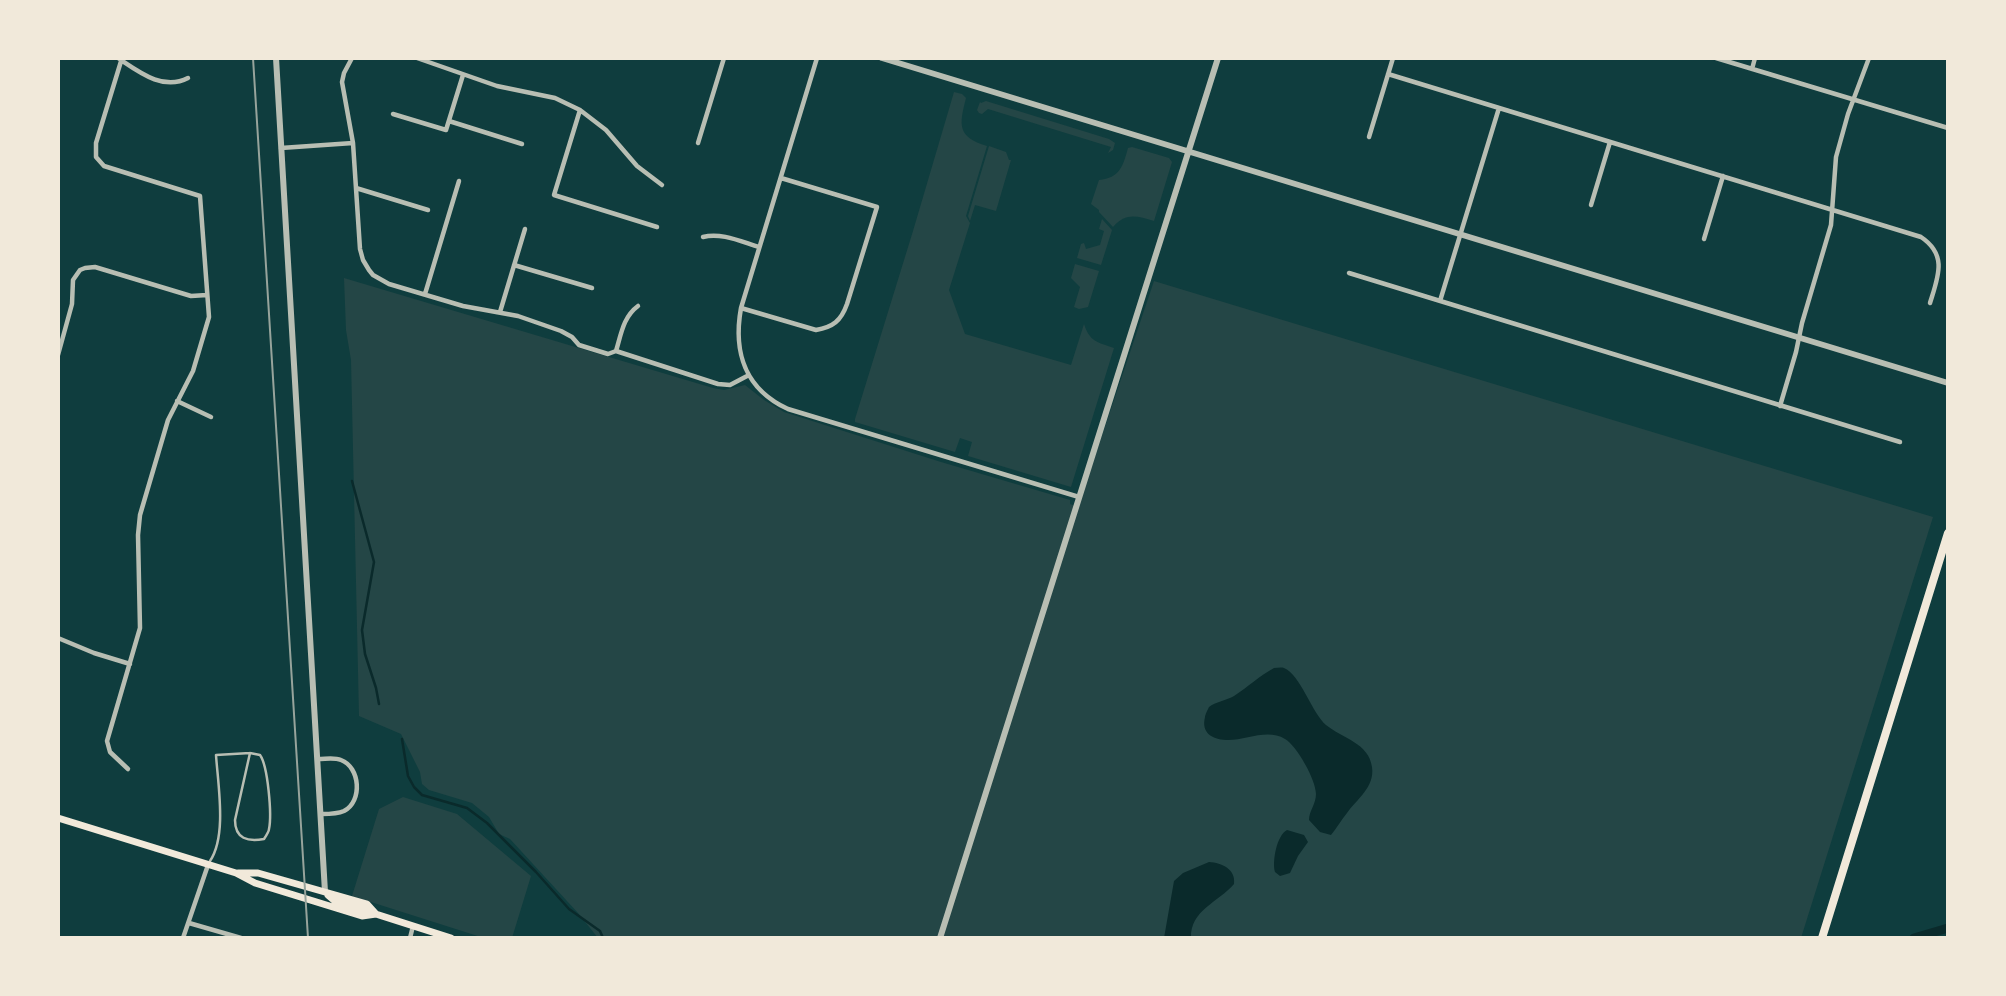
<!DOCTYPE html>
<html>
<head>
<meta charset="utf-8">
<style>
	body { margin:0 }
	#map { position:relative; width:2006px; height:996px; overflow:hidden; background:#0f3d3e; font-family:Mulish,sans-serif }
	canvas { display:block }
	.frame { position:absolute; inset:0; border:60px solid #f1e9da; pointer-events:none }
</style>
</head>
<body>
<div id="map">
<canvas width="2006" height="996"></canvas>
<div class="frame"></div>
</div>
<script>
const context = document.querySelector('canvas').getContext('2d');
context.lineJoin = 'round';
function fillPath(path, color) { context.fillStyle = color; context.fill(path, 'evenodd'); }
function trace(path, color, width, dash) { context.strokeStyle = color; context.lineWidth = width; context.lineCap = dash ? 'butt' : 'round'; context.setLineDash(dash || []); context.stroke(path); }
fillPath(new Path2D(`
	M 954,92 L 962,94 L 966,98 C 959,125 957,137 987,146 L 966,216 L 970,223 L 949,290 L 965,334 L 1071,365 L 1084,324 C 1090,342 1097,342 1114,348 L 1071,487 L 968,456 L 972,442 L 960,438 L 955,452 L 855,422 L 855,419 L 913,231 Z
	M 986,101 L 1109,139 L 1115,143 L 1113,150 L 1108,153 L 1111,147 L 988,109 L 982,114 L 979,113 L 977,110 L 980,102 L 981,103 Z
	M 989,146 L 1006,152 L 1009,160 L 1011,160 L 996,211 L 975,205 L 970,221 L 968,216 Z
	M 1132,147 L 1169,158 L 1172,162 L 1154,221 C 1137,216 1126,212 1113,227 L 1099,212 L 1099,210 L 1091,204 L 1099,180 C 1120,178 1123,166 1128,148 Z
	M 1102,219 L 1112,230 L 1101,265 L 1077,258 L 1081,244 L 1084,243 L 1086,249 L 1100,245 L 1104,231 L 1099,229 Z
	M 1075,264 L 1099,271 L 1088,307 L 1079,309 L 1074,307 L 1080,287 L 1071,278 Z
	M 344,278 L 713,388 L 724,390 L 745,385 L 764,400 L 784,412 L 941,462 L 1070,500 L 1070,504 L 1078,507 L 1154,281 L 1933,517 L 1801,938 L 598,938 L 578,913 L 510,839 L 499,834 L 489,817 L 472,803 L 429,790 L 422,784 L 420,772 L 401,734 L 359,716 L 351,360 L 346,330 Z
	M 403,797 L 457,814 L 531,876 L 512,938 L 484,938 L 352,896 L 379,809 Z`), '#244646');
fillPath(new Path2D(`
	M 1274,668 C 1277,668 1281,667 1284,668 C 1300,674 1312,713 1326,725 C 1342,738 1369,743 1372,767 C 1375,787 1357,799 1347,813 C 1341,820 1337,828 1331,835 L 1320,832 L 1309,820 C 1309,811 1316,804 1316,794 C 1316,780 1297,746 1285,739 C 1267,728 1245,741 1226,740 C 1212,739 1201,733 1205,717 C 1205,715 1208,709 1209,707 C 1215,702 1227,700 1234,696 C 1248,687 1259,676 1274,668 Z
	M 1287,830 L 1304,835 L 1308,842 L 1298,856 L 1290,873 L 1280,876 L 1275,872 C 1272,861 1277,835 1287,830 Z
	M 1209,862 C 1222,863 1236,869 1234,884 C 1219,902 1190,910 1191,938 L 1164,938 L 1174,881 L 1183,873 Z`), '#0a2a2b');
trace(new Path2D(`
	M 352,481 L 374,562 L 362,630 L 365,654 L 376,688 L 379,704
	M 402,739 L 408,776 L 414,787 L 422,795 L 467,808 L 487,823 L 536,872 L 569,909 L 600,931 L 603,938`), '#0a2a2b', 2.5);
trace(new Path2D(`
	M 1914,938 L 1948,928`), '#0a2a2b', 9);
trace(new Path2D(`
	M 210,861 C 227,836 218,785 216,755 L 250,753 L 260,755 C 268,766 272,815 269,829 C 269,831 266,836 264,839 C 248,842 235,839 235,820 L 250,753`), '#b8beb3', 2.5);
trace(new Path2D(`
	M 118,58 C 139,72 163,91 188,78
	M 122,58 L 96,143 L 96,157 L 104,166 L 200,196 L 209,317 L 193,371 L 168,420 L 140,515 L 138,535 L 140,628 L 107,741 L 110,752 L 128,769
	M 352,58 L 344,73 L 342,82 L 353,143 L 360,249 L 363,260 L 369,270 L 373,275 L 389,284 L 463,306 L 518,316 L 561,331 L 572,337 L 579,345 L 608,354 L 616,351 L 718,384 L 730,385 L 749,375
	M 417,58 L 497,86 L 555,98 L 580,110 L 606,130 L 637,166 L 662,185
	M 817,58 L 741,308 C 733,352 745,389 788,409 L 1079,497
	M 1716,58 L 1948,128
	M 1752,69 L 1755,58
	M 1388,74 L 1921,237 C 1948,255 1938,277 1930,303
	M 580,110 L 554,195 L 657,227
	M 393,114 L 446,130 L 463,75
	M 449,121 L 522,144
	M 1369,137 L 1393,58
	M 698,143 L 724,58
	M 281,148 L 353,143
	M 356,188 L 428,210
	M 1591,205 L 1610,142
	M 703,237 C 721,232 742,242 759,247
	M 1704,239 L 1723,176
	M 514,265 L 592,288
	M 1349,273 L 1900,442
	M 425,294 L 459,181
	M 1440,301 L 1499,108
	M 741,308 L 816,330 C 833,327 841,321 847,304 L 877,207 L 781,178
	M 500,312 L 525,229
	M 616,351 C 621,335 623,317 638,306
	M 58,355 L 72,304 L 73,280 L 80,270 L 85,268 L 95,267 L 191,296 L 207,295
	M 177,401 L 211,417
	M 1780,406 L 1796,352 L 1802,323 L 1831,225 L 1836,157 L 1848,114 L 1869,58
	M 58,638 L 94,653 L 130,664
	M 318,759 C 326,759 334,757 341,760 C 360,767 363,801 344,811 C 337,814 329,814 322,814
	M 189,923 L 241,938
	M 183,938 L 208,865
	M 410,938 L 413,926`), '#b8beb3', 4.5);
trace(new Path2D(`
	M 276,58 L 325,892
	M 882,58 L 1948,383
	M 940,938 L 1218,58`), '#b8beb3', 6);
trace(new Path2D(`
	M 58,818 L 236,873 L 255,883 L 362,916 L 376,914
	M 238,873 L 258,873 L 367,904 L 376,914
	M 328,895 L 335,901 L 451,938`), '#f1e9da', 7);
trace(new Path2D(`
	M 1822,938 L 1948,533`), '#f1e9da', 8);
trace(new Path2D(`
	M 253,58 L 308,938`), '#97a49c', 2);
</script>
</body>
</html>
